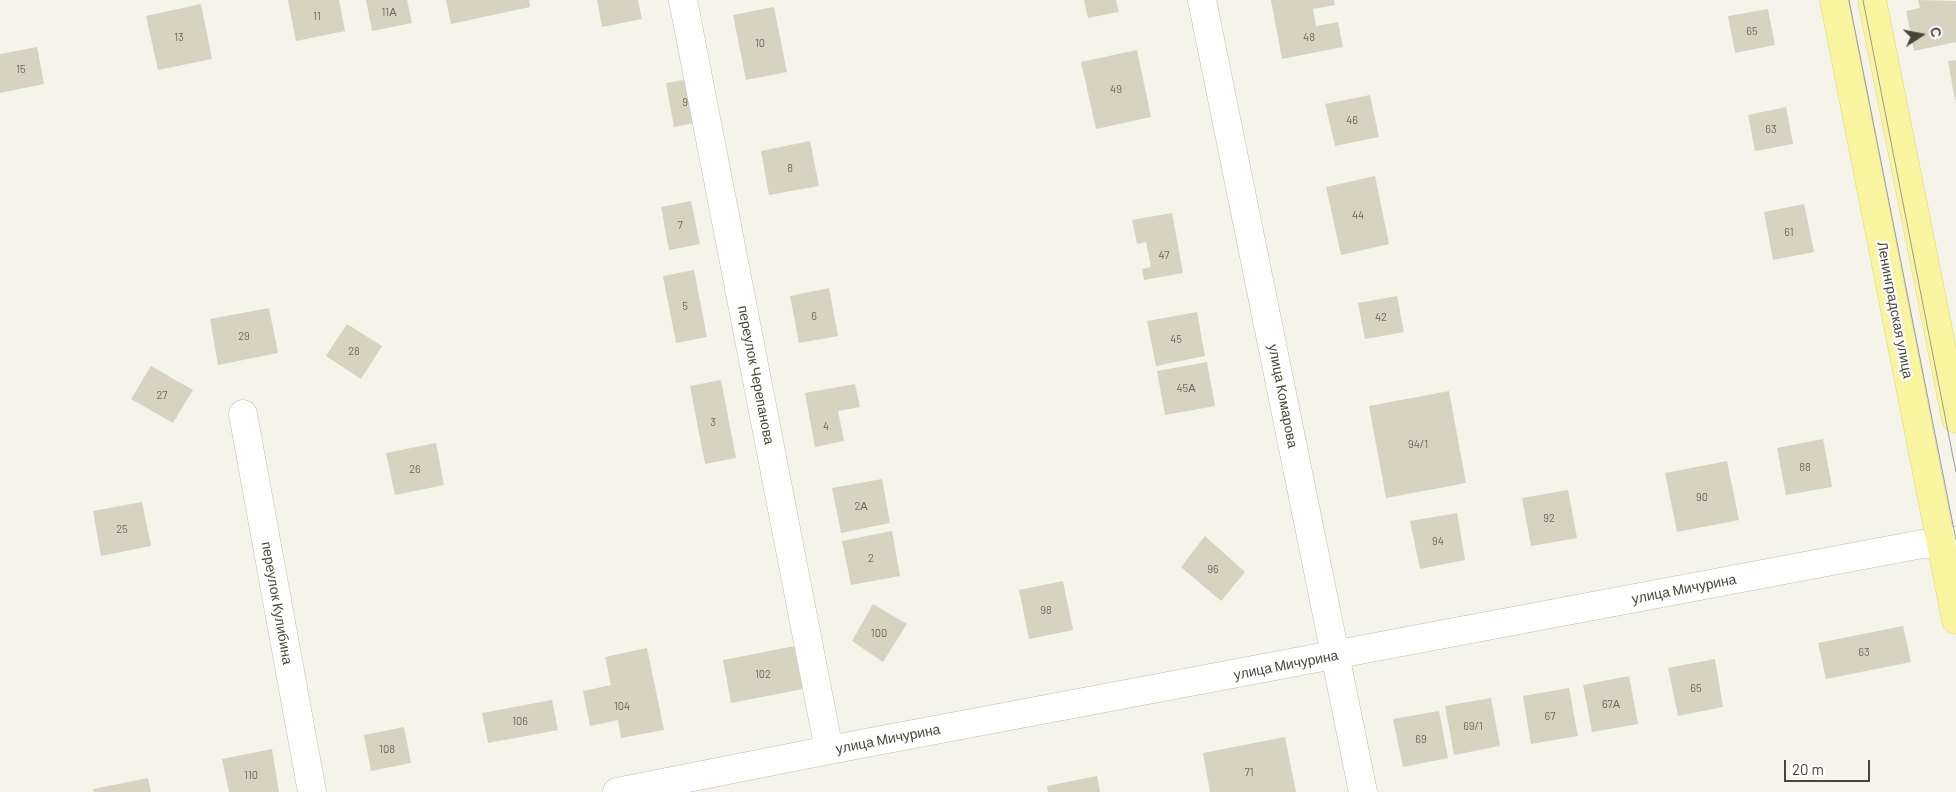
<!DOCTYPE html>
<html>
<head>
<meta charset="utf-8">
<style>
	body { margin:0 }
	#map { position:relative; width:1956px; height:792px; overflow:hidden; background:#f5f4eb; font-family:Barlow,sans-serif }
	canvas { display:block }
	.north { position:absolute; left:1896px; top:10px; width:50px; height:50px; -webkit-text-stroke:4px #fff; paint-order:stroke; rotate:79deg; font-size:14px; font-weight:700; line-height:20px; text-align:center; color:#494639 }
	.north::after { content:''; display:block; margin:auto; width:18px; height:22px; background:#494639; clip-path:polygon(50% 0,100% 100%,50% 72%,0 100%) }
	.scale { position:absolute; left:1784px; top:760px; width:86px; height:22px; box-sizing:border-box; border:2px solid #494639; border-top:0; padding-left:6px; font-size:15px; line-height:18px; white-space:nowrap; color:#494639; -webkit-text-stroke:4px #fff; paint-order:stroke }
</style>
</head>
<body>
<div id="map">
<canvas width="1956" height="792"></canvas>
<div class="north">С</div>
<div class="scale">20 m</div>
</div>
<script>
const context = document.querySelector('canvas').getContext('2d');
context.lineJoin = 'round';
function fillPath(path, color) { context.fillStyle = color; context.fill(path, 'evenodd'); }
function trace(path, color, width, dash) { context.strokeStyle = color; context.lineWidth = width; context.lineCap = dash ? 'butt' : 'round'; context.setLineDash(dash || []); context.stroke(path); }
function drawText(font, color, halo, rows, align = 'center') {
  context.font = font + ' Barlow,sans-serif'; context.lineWidth = 4.5; context.setLineDash([]); context.textBaseline = 'middle'; context.strokeStyle = halo; context.fillStyle = color; for (const [text, x, y, turn = 0] of rows) {
    context.save(); context.translate(x, y); context.rotate((+turn || 0) * Math.PI / 180); context.textAlign = isNaN(turn) ? turn : align; if (halo) context.strokeText(text, 0, 0); context.fillText(text, 0, 0); context.restore();
  }
}
fillPath(new Path2D(`
	M 288,0 L 339,0 L 345,31 L 296,41 Z
	M 366,0 L 407,0 L 412,23 L 372,31 Z
	M 446,0 L 529,0 L 530,7 L 451,24 Z
	M 597,0 L 638,0 L 642,19 L 602,27 Z
	M 1084,0 L 1116,0 L 1119,12 L 1088,18 Z
	M 1271,0 L 1334,0 L 1335,5 L 1313,9 L 1316,26 L 1338,22 L 1343,47 L 1282,59 Z
	M 1918,0 L 1956,1 L 1956,42 L 1914,51 L 1906,11 L 1920,8 Z
	M 201,4 L 212,59 L 158,70 L 146,16 Z
	M 774,7 L 787,72 L 746,80 L 733,15 Z
	M 1768,9 L 1775,45 L 1735,53 L 1728,16 Z
	M 37,47 L 44,84 L 0,93 L 0,54 Z
	M 1137,50 L 1151,117 L 1096,129 L 1081,62 Z
	M 1956,60 L 1956,100 L 1955,100 L 1948,61 Z
	M 696,78 L 705,121 L 674,127 L 666,83 Z
	M 1370,95 L 1379,137 L 1335,146 L 1325,104 Z
	M 1786,107 L 1793,144 L 1755,151 L 1748,115 Z
	M 810,141 L 819,186 L 769,195 L 761,151 Z
	M 1375,176 L 1389,244 L 1341,255 L 1326,187 Z
	M 691,201 L 700,244 L 669,250 L 661,207 Z
	M 1804,204 L 1814,252 L 1773,260 L 1764,212 Z
	M 1172,213 L 1183,273 L 1144,280 L 1142,269 L 1151,267 L 1146,242 L 1137,244 L 1132,220 Z
	M 694,270 L 707,337 L 676,343 L 663,276 Z
	M 829,288 L 838,336 L 799,343 L 790,296 Z
	M 1397,296 L 1404,332 L 1365,339 L 1358,303 Z
	M 269,308 L 278,353 L 218,365 L 210,319 Z
	M 1197,312 L 1205,356 L 1156,366 L 1147,321 Z
	M 347,324 L 382,346 L 361,379 L 326,356 Z
	M 1207,362 L 1215,406 L 1165,415 L 1157,371 Z
	M 151,366 L 193,390 L 173,423 L 131,399 Z
	M 721,380 L 736,458 L 705,464 L 690,386 Z
	M 855,384 L 860,407 L 838,411 L 844,441 L 815,447 L 805,393 Z
	M 1449,391 L 1466,483 L 1386,498 L 1369,406 Z
	M 1823,439 L 1832,487 L 1786,495 L 1777,448 Z
	M 436,443 L 444,485 L 395,495 L 386,453 Z
	M 1727,461 L 1739,520 L 1677,532 L 1665,473 Z
	M 882,479 L 890,523 L 841,533 L 832,488 Z
	M 1568,490 L 1577,538 L 1531,546 L 1522,498 Z
	M 142,502 L 151,546 L 101,556 L 93,511 Z
	M 1457,513 L 1465,560 L 1420,569 L 1410,521 Z
	M 892,531 L 900,576 L 851,585 L 842,541 Z
	M 1205,536 L 1245,572 L 1221,601 L 1181,567 Z
	M 1063,581 L 1073,630 L 1029,639 L 1019,590 Z
	M 873,604 L 907,624 L 883,662 L 852,641 Z
	M 1903,626 L 1911,662 L 1826,679 L 1818,643 Z
	M 795,646 L 803,689 L 731,703 L 723,660 Z
	M 647,648 L 664,730 L 621,738 L 618,720 L 590,726 L 583,691 L 611,685 L 605,657 Z
	M 1715,659 L 1723,707 L 1678,716 L 1668,668 Z
	M 1629,676 L 1638,724 L 1592,732 L 1583,685 Z
	M 1569,688 L 1578,736 L 1531,744 L 1523,696 Z
	M 1491,698 L 1500,746 L 1454,755 L 1445,706 Z
	M 552,700 L 558,730 L 488,743 L 482,713 Z
	M 1439,711 L 1448,758 L 1403,767 L 1393,719 Z
	M 404,727 L 411,763 L 371,771 L 364,735 Z
	M 1285,737 L 1296,792 L 1210,792 L 1203,753 Z
	M 272,749 L 279,792 L 229,792 L 222,759 Z
	M 1097,776 L 1100,792 L 1048,792 L 1047,786 Z
	M 148,778 L 151,792 L 94,792 L 93,789 Z`), '#d6d3c1');
const minor = new Path2D(`
	M 683,0 L 829,750
	M 1202,0 L 1363,792
	M 243,414 L 312,792
	M 617,792 L 829,750 L 1922,544 L 1941,544 L 1956,541`);
const major = new Path2D(`
	M 1834,0 L 1956,620
	M 1872,0 L 1956,419`);
trace(minor, '#c0beae', 29);
trace(major, '#ded770', 29);
trace(minor, '#fff', 28);
trace(major, '#f9f4a0', 28);
trace(new Path2D(`
	M 1849,0 L 1956,540
	M 1863,0 L 1956,472`), '#999', 1);
drawText('11px', '#6c695b', null, [
	["11А",389,12],
	["11",317,16],
	["65",1752,31],
	["13",179,37],
	["48",1309,37],
	["10",760,43],
	["15",21,69],
	["49",1116,89],
	["9",685,102],
	["46",1352,120],
	["63",1771,129],
	["8",790,168],
	["44",1358,215],
	["7",680,225],
	["61",1789,232],
	["47",1164,255],
	["5",685,306],
	["6",814,316],
	["42",1381,317],
	["29",244,336],
	["45",1176,339],
	["28",354,351],
	["45А",1186,388],
	["27",162,395],
	["3",713,422],
	["4",826,426],
	["94/1",1418,444],
	["88",1805,467],
	["26",415,469],
	["90",1702,497],
	["2А",861,506],
	["92",1549,518],
	["25",122,529],
	["94",1438,541],
	["2",871,558],
	["96",1213,569],
	["98",1046,610],
	["100",879,633],
	["63",1864,652],
	["102",763,674],
	["65",1696,688],
	["67А",1611,704],
	["104",622,706],
	["67",1550,716],
	["106",520,721],
	["69/1",1473,726],
	["69",1421,739],
	["108",387,749],
	["71",1249,772],
	["110",251,775]
]);
drawText('14px', '#494639', '#fff', [
	["Ленинградская улица",1895,310,79],
	["переулок Черепанова",756,375,79],
	["улица Комарова",1283,396,79],
	["улица Мичурина",1684,589,-11],
	["переулок Кулибина",277,603,80],
	["улица Мичурина",1286,665,-11],
	["улица Мичурина",888,739,-11]
]);
</script>
</body>
</html>
